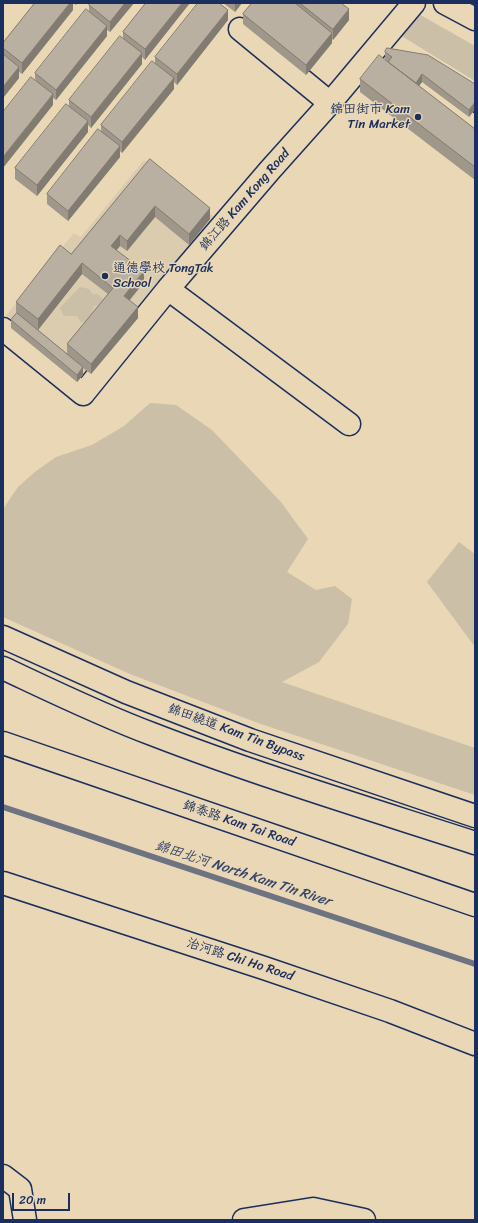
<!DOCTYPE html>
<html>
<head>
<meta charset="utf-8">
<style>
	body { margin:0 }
	#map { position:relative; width:478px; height:1223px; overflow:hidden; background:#e9d7b5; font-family:Sriracha,sans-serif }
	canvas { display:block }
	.frame { position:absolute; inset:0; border:4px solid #1b2f5e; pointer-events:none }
	.scale { position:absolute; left:12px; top:1193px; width:58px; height:18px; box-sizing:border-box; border:2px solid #1b2f5e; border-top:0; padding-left:5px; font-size:12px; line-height:14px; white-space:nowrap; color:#1b2f5e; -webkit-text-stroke:3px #e9d7b5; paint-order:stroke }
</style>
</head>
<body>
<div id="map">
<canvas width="478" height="1223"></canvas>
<div class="frame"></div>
<div class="scale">20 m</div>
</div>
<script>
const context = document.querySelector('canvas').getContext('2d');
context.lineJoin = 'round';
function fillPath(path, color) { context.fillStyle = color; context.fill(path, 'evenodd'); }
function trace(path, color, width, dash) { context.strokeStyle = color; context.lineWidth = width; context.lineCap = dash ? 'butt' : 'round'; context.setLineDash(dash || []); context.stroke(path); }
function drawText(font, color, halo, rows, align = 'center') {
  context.font = font + ' Sriracha,"LXGW WenKai TC",sans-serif'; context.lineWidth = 3; context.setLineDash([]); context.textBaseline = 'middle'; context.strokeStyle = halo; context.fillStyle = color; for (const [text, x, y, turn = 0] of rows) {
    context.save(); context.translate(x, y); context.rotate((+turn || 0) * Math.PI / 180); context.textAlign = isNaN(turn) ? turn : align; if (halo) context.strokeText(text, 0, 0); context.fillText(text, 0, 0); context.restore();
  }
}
fillPath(new Path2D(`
	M 144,160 L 218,220 L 82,385 L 3,319 L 74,233 L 81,237 Z`), '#dbcbaf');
fillPath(new Path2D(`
	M 417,13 L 475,46 L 475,81 L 400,35 Z
	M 80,287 L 89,289 L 93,295 L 97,294 L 106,301 L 101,306 L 94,306 L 90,319 L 81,323 L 77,316 L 64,316 L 60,308 Z
	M 150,403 L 176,405 L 212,430 L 281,502 L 308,539 L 287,572 L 316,590 L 335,586 L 352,599 L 348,624 L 319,662 L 282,682 L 475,748 L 475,795 L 258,723 L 130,674 L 3,617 L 3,509 L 18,487 L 36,471 L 56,457 L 92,445 L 124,426 Z
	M 459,542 L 475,554 L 475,647 L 427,582 Z`), '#cbbfa8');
trace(new Path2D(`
	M 3,807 L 475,964`), '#6e7381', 6);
const minor = new Path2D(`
	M 240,29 L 330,103
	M 425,90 L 471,125 L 475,126
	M 168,289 L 349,424
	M 3,329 L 83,394 L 168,289 L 270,170 L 330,103 L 414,3
	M 3,743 L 475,905
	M 3,883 L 264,968 L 390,1011 L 475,1044
	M 3,1176 L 20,1189 L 25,1220
	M 244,1220 L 313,1209 L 364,1220`);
const major = new Path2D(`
	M 445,3 L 475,19
	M 3,637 L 126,692 L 250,740 L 475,816
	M 3,668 C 52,691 101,715 152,734 C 258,775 367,808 475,843`);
trace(minor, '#1b2f5e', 25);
trace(major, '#1b2f5e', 25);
trace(minor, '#e9d7b5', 22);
trace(major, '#e9d7b5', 22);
fillPath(new Path2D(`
	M 35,3 L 78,3 L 76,5 L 73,3 L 73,10 L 22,74 L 19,72 L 19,78 L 3,98 L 3,43 Z
	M 134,3 L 110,32 L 107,30 L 107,36 L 56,100 L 53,98 L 53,105 L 35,79 L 35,73 L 89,11 L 89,5 Z
	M 146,3 L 145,60 L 142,57 L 142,64 L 91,128 L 88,125 L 88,132 L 37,196 L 15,179 L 15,168 L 69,106 L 69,100 L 123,38 L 123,32 Z
	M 223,3 L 242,3 L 235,12 Z
	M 252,3 L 341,3 L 349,20 L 333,40 L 332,39 L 332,43 L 306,75 L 243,24 L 243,14 Z
	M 228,20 L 177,85 L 174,82 L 174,89 L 122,153 L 120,151 L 120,157 L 68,221 L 47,204 L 47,194 L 101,131 L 101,125 L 155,63 L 155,57 Z
	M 385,52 L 475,84 L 475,109 L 469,117 L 422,82 L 419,86 L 475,129 L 475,180 L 360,92 L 360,79 L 388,63 L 388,62 L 385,59 Z
	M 150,159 L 210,219 L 189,245 L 155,217 L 127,251 L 120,246 L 116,250 L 144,282 L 129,301 L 138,318 L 91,374 L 83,368 L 83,375 L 77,382 L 11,328 L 11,320 L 17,313 L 16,312 L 16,302 L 71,254 ZM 82,274 L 108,294 L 67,344 L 67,354 L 38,330 Z`), '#9f978a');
fillPath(new Path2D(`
	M 70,3 L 73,3 L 73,10 L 22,74 L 22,63 Z
	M 125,3 L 134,3 L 110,32 L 110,22 Z
	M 182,3 L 190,3 L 145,60 L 145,49 Z
	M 235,3 L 242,3 L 235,12 Z
	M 349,9 L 349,20 L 333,40 L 333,29 Z
	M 228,10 L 228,20 L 177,85 L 177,74 Z
	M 107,26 L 107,36 L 56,100 L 56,90 Z
	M 332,33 L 332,43 L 306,75 L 306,65 Z
	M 142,53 L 142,64 L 91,128 L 91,117 Z
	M 19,67 L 19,78 L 3,98 L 3,87 Z
	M 422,74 L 422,82 L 416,90 L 416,83 Z
	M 174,78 L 174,89 L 122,153 L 122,142 Z
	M 53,94 L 53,105 L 3,168 L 3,157 Z
	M 475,102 L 475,109 L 469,117 L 469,110 Z
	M 88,121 L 88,132 L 37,196 L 37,185 Z
	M 120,146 L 120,157 L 68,221 L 68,211 Z
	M 155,206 L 155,217 L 127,251 L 127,241 Z
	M 210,208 L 210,219 L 189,245 L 189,234 Z
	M 120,235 L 120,246 L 111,257 L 111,246 Z
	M 82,263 L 82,274 L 38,330 L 38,319 Z
	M 144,271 L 144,282 L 124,307 L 124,296 Z
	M 138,307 L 138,318 L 91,374 L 91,364 Z
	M 83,367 L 83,375 L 77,382 L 77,375 Z`), '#827b71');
const building = new Path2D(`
	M 35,3 L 70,3 L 22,63 L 3,48 L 3,43 Z
	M 90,3 L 125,3 L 110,22 L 89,5 Z
	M 146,3 L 182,3 L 145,49 L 123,32 Z
	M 198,3 L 219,3 L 228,10 L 177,74 L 155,57 Z
	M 252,3 L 295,3 L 332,33 L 306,65 L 243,14 Z
	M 300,3 L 341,3 L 349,9 L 333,29 Z
	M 86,9 L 107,26 L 56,90 L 35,73 Z
	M 120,36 L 142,53 L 91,117 L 69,100 Z
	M 387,48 L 428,55 L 475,84 L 475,102 L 469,110 L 422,74 L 416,83 L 388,62 L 392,57 L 385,52 Z
	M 3,54 L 19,67 L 3,87 Z
	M 379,55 L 475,129 L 475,167 L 360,79 Z
	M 152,61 L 174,78 L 122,142 L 101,125 Z
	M 31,77 L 53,94 L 3,157 L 3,112 Z
	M 66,104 L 88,121 L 37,185 L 15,168 Z
	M 98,129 L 120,146 L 68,211 L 47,194 Z
	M 150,159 L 210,208 L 189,234 L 155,206 L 127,241 L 120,235 L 111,246 L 144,271 L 124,296 L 138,307 L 91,364 L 67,344 L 113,288 L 82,263 L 38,319 L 16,302 L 60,245 L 71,254 Z
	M 17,313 L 83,367 L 77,375 L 11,320 Z`);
fillPath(building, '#b9b0a1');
trace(building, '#827b71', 1);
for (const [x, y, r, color] of [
	[418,117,4,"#1b2f5e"],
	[105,276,4,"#1b2f5e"]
]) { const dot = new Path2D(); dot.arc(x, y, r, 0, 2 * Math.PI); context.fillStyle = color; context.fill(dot); trace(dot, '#e9d7b5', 1.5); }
drawText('13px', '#1b2f5e', '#e9d7b5', [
	["錦田街市 Kam",410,110],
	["Tin Market",410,125],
	["通德學校 TongTak",113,269,"left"],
	["School",113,284,"left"]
], 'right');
drawText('13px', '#1b2f5e', '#e9d7b5', [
	["錦江路 Kam Kong Road",245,200,-49],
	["錦田繞道 Kam Tin Bypass",236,733,20],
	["錦泰路 Kam Tai Road",239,824,19],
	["治河路 Chi Ho Road",240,960,18]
]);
drawText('italic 14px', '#37466a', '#e9d7b5', [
	["錦田北河 North Kam Tin River",243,874,18]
]);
</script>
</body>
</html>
